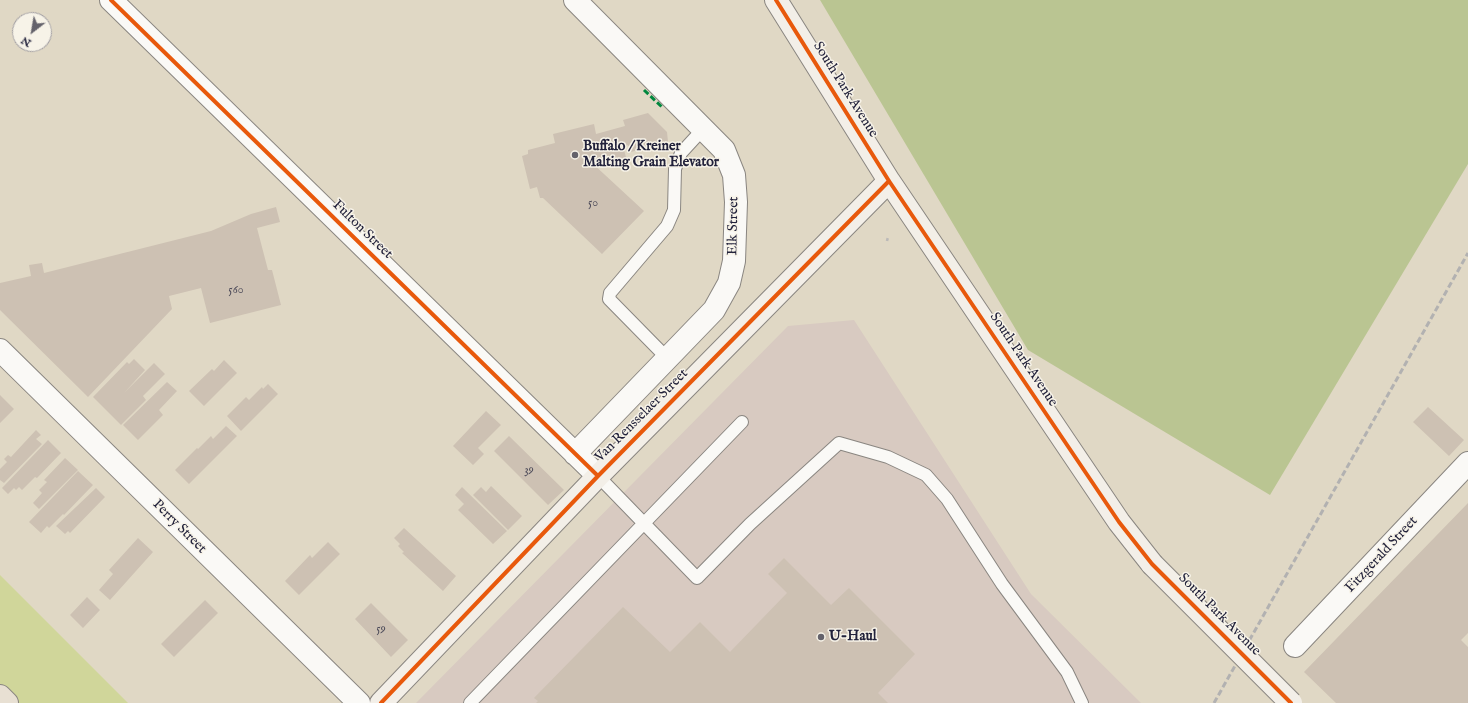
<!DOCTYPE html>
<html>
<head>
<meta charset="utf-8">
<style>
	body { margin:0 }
	#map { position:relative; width:1468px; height:703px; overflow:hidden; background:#e0d8c5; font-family:"IM FELL English",serif }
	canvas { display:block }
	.north { position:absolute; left:12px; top:12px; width:40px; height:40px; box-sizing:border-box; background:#f7f3e8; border:1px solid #a29fa3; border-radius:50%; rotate:211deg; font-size:11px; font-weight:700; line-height:16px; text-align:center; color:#22223b }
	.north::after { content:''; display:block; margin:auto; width:14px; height:18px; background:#64626b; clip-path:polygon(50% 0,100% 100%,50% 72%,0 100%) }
</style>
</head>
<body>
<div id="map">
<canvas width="1468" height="703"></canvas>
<div class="north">N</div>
</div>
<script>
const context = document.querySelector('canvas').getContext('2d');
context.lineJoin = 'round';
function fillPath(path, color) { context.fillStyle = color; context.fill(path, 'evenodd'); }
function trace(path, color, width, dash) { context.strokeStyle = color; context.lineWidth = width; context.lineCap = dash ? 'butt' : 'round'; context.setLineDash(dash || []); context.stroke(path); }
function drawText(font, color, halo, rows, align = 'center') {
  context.font = font + ' "IM FELL English",serif'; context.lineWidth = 3; context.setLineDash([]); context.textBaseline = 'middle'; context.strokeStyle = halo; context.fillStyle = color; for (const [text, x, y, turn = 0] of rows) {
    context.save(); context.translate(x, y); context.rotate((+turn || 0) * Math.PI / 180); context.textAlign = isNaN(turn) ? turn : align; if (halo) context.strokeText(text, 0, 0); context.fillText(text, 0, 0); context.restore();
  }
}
fillPath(new Path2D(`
	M 854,320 L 1031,594 L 1141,703 L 416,703 L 788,326 Z`), '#d8cac1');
fillPath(new Path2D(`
	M 0,575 L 128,703 L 0,703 Z`), '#d0d69a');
fillPath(new Path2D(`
	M 820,0 L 1468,0 L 1468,164 L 1270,495 L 1028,350 Z`), '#bac592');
fillPath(new Path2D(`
	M 648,113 L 667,132 L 668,142 L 631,152 L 628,145 L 623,147 L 626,157 L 623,161 L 617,164 L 613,161 L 609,166 L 603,167 L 597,160 L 591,162 L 644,211 L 602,254 L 543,198 L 540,198 L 537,187 L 530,189 L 522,156 L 528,154 L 528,150 L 555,143 L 553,134 L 594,124 L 596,134 L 625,126 L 623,120 Z
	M 276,207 L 280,222 L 257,228 L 268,270 L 272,270 L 281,305 L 210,323 L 201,288 L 169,296 L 172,309 L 88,397 L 0,310 L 0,283 L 31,276 L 29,265 L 42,263 L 44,273 L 211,231 L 251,214 Z
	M 134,359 L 145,370 L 124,393 L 154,363 L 165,374 L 143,396 L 146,400 L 121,425 L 93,397 L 127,362 L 129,364 Z
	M 224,360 L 237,373 L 204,406 L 189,391 L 212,369 L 214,371 Z
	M 167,382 L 177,391 L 159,410 L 163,415 L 138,440 L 123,425 Z
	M 268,384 L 278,394 L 241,431 L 227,416 L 246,397 L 249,400 L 262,387 L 263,389 Z
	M 0,395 L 14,409 L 0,423 Z
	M 1428,407 L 1464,440 L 1449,456 L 1413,422 Z
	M 486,411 L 501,425 L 478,448 L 484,454 L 473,465 L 453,446 Z
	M 226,426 L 237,436 L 189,484 L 175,470 L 197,448 L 198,449 L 211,436 L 213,439 Z
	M 36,430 L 41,435 L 36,439 L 42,444 L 4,483 L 0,480 L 0,469 L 7,462 L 4,459 L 8,455 L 11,457 Z
	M 509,436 L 564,490 L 548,505 L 494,451 Z
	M 48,440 L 61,453 L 37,478 L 35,477 L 22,490 L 19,487 L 16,490 L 14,488 L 8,494 L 2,488 Z
	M 65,458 L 78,470 L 39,509 L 33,503 L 42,493 L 39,490 L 47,482 L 44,480 Z
	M 78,471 L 93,485 L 64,515 L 63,514 L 49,528 L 47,526 L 41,533 L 29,522 Z
	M 491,486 L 522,516 L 508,530 L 473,495 L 481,487 L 486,492 Z
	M 462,487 L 507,531 L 493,544 L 458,510 L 464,504 L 455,495 Z
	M 96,488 L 105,497 L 70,533 L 68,531 L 65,534 L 56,526 Z
	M 1468,503 L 1468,633 L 1461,640 L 1468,647 L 1468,703 L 1336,703 L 1304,672 Z
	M 404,528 L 456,576 L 443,591 L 402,553 L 404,552 L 398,546 L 400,544 L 394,538 Z
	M 138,538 L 153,552 L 110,600 L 99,590 L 113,574 L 109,570 Z
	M 328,542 L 340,554 L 299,595 L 285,581 L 310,555 L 312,558 Z
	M 784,558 L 831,605 L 849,588 L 915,654 L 878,693 L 888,703 L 536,703 L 538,701 L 534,698 L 623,607 L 670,652 L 700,622 L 730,652 L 787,593 L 768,574 Z
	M 87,597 L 100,610 L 83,628 L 70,615 Z
	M 205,600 L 218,613 L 174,657 L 161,644 Z
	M 371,603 L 408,640 L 391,657 L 355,619 Z`), '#cdc1b3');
const lane = new Path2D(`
	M 667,358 L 609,299 L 610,293 L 667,226 L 674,210 L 675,169 L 681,153 L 704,128
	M 598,476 L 697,578 L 750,524 L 839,443 L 888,457 L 926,475 L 947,499 L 1002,584 L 1067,672 L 1082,703
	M 470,703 L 742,422`);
const street = new Path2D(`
	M 111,0 L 598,476
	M 0,350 L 359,703
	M 575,454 L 714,310 L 729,283 L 734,261 L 736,202 L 734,175 L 724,150 L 575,0
	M 1295,646 L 1468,463`);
const secondary = new Path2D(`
	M 776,0 L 889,181 L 1119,522 L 1152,564
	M 381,703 L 598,476 L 889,181`);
const highway = new Path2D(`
	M 0,696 L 7,703`);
trace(lane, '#8a8681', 14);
trace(street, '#8a8681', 24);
trace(secondary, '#8a8681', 24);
trace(highway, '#8a8681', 24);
trace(new Path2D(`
	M 887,241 L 888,237`), '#bbb9b8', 2.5, [3, 3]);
trace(lane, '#faf9f6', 12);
trace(street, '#faf9f6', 22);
trace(secondary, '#f3efe8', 22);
trace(highway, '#e8e0d3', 22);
trace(new Path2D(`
	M 1214,703 L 1468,253`), '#b2b1b1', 3, [6, 3]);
const secondaryBridge = new Path2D(`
	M 1152,564 L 1291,703`);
trace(secondaryBridge, '#8a8681', 24, []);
trace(secondaryBridge, '#f3efe8', 22);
trace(new Path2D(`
	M 644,90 L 662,107`), '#00873e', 3, [6, 3]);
trace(new Path2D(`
	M 111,0 L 598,476
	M 776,0 L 889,181 L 1119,522 L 1152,564 L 1291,703
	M 381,703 L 598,476 L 889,181`), '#e8590c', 4);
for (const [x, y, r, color] of [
	[575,155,4,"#64626b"],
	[821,637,4,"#64626b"]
]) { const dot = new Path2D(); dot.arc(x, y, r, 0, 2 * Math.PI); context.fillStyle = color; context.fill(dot); trace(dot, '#f7f3e8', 1.5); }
drawText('12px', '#4e4c5a', null, [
	["50",593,204],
	["560",236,291],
	["39",529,471],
	["59",381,630]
]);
drawText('14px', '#22223b', '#f7f3e8', [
	["South Park Avenue",845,90,58],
	["Elk Street",734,226,-89],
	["Fulton Street",362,230,44],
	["South Park Avenue",1023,360,56],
	["Van Rensselaer Street",642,416,-45],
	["Perry Street",179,527,45],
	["Fitzgerald Street",1382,555,-47],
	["South Park Avenue",1219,615,45]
]);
drawText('bold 14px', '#22223b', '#f7f3e8', [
	["Buffalo / Kreiner",583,147],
	["Malting Grain Elevator",583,163],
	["U-Haul",829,637]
], 'left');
</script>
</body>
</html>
